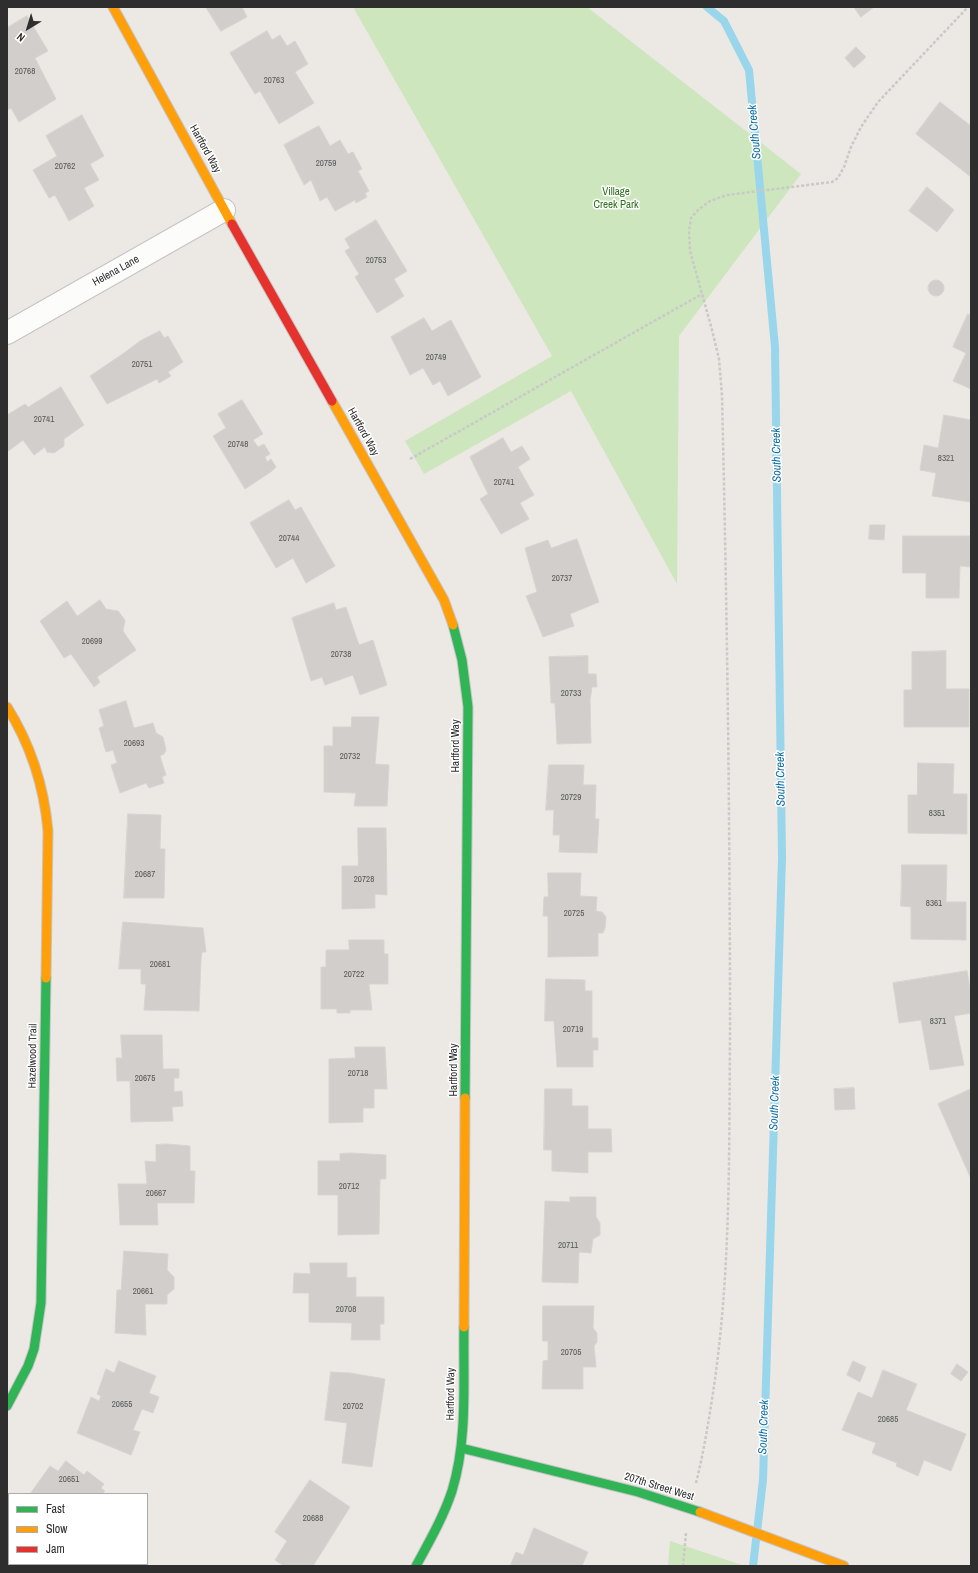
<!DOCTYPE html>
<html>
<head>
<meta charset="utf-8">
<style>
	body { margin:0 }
	#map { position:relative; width:978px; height:1573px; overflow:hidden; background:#ece8e4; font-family:"Archivo Narrow",sans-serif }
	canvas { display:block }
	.frame { position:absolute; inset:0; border:8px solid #2e2e2e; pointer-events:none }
	.legend { position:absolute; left:8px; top:1493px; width:140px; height:72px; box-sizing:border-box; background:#fff; border:1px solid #ababab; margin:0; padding:5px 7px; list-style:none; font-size:12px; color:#2e2e2e }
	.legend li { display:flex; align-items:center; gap:8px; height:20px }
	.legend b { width:20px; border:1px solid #ababab }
	.north { position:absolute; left:8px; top:8px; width:40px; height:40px; -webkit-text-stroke:3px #fff; paint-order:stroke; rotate:218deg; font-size:11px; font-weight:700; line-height:16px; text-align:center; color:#2e2e2e }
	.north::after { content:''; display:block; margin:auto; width:14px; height:18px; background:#2e2e2e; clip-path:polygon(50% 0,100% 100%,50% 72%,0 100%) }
</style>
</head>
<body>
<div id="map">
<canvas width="978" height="1573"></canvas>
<div class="frame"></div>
<ul class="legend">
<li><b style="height:5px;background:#30b455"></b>Fast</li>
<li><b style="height:5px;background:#ff9f0a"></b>Slow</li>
<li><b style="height:5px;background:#e5322d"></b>Jam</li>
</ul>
<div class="north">N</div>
</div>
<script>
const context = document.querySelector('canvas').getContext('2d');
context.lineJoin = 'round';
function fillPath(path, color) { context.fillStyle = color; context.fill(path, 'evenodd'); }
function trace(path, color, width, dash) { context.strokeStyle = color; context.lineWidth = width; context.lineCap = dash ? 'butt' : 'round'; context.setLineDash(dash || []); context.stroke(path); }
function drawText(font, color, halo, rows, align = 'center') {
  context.font = font + ' "Archivo Narrow",sans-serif'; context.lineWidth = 3; context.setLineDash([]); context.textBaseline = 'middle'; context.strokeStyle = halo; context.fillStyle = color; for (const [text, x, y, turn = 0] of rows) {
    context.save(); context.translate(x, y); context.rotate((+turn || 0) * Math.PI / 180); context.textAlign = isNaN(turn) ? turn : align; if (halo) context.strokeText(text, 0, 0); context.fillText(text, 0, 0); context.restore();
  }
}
fillPath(new Path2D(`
	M 353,7 L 587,7 L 801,174 L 679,336 L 677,584 L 571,391 L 424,474 L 405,441 L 552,356 Z
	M 670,1541 L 745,1566 L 668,1566 Z`), '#cee6be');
trace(new Path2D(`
	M 707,7 L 724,21 L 749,70 L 775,347 L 782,858 L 763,1480 L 753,1566`), '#99d6ec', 8);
const building = new Path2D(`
	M 206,7 L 242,7 L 247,17 L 221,31 Z
	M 854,7 L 874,7 L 861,17 Z
	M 27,16 L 48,51 L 35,58 L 56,99 L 19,122 L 11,108 L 7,110 L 7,28 Z
	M 267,31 L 272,40 L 280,35 L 287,46 L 295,41 L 308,64 L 295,72 L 314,103 L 279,124 L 260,91 L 255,94 L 230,53 Z
	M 856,47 L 866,57 L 854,68 L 845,58 Z
	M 940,102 L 971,126 L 971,177 L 916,134 Z
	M 82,115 L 104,156 L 90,164 L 99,180 L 84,188 L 94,206 L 69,221 L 55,195 L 49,198 L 33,170 L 57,156 L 46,136 Z
	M 319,126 L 330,146 L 340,140 L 348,154 L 353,152 L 362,169 L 358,171 L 369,191 L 365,193 L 367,197 L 356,203 L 355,200 L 335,211 L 327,197 L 320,201 L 311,180 L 304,185 L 284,145 Z
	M 927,187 L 954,210 L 937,232 L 909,211 Z
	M 376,220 L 407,271 L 394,279 L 404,296 L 377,313 L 355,277 L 359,274 L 345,251 L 350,248 L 345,239 Z
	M928 288a8 8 0 1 1 16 0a8 8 0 1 1-16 0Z
	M 968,314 L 971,316 L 971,389 L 953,381 L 966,353 L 953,347 Z
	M 424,318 L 432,331 L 451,320 L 481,377 L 448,396 L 440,381 L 433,385 L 423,368 L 410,375 L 391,337 Z
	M 160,331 L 164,338 L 168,336 L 183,362 L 168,372 L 171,376 L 159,383 L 157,379 L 107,404 L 90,376 L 124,353 L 140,341 Z
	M 61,387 L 84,425 L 64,439 L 64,446 L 54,453 L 47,452 L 45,447 L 34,455 L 23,440 L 7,452 L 7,415 L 25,404 L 28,407 Z
	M 242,400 L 263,434 L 253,440 L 258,447 L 264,444 L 270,454 L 265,457 L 267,462 L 271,459 L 276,467 L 272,471 L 245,489 L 213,436 L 226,428 L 218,414 Z
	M 944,415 L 971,420 L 970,502 L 932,496 L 936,473 L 920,470 L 924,445 L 938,448 Z
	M 503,438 L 511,452 L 522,446 L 530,459 L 518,467 L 534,495 L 520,503 L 529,519 L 501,534 L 480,499 L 488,494 L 470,457 Z
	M 289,500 L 295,510 L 301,507 L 335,566 L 306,583 L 293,558 L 276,568 L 250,523 Z
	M 870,525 L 885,525 L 884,540 L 869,539 Z
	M 903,536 L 971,536 L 971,567 L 960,566 L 959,598 L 926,598 L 926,573 L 903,573 Z
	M 577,539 L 599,602 L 570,614 L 574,626 L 543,637 L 526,596 L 537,592 L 525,548 L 548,540 L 551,548 Z
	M 100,600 L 106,609 L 118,611 L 125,620 L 123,631 L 136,650 L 97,677 L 100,682 L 94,687 L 71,654 L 64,658 L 40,621 L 67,601 L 77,616 Z
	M 334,603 L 336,610 L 346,607 L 359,645 L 373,640 L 387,685 L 360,695 L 353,675 L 325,685 L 322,677 L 311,681 L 292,618 Z
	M 946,651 L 946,689 L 969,689 L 969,727 L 904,727 L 904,690 L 912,690 L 912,652 Z
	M 588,656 L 588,674 L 596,674 L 597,687 L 592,687 L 590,700 L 591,743 L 557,744 L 555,703 L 551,703 L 549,657 Z
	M 126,701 L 134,728 L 153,723 L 156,733 L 163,737 L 166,750 L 164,754 L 160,756 L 166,775 L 162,777 L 164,783 L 149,788 L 146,783 L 120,793 L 111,765 L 117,763 L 113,750 L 106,752 L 99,728 L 104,726 L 99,710 Z
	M 352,717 L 379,717 L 375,764 L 389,765 L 387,806 L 354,806 L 356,793 L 324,792 L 324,746 L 333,746 L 333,727 L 351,727 Z
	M 918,763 L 954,764 L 953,794 L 967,794 L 967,834 L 908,833 L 908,795 L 917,795 Z
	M 549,765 L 584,765 L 583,785 L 596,785 L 595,819 L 599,819 L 597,853 L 559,852 L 560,835 L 553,835 L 554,810 L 546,810 Z
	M 128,814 L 161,815 L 160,849 L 165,849 L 164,898 L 124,898 Z
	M 358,828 L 386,828 L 387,895 L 375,894 L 375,908 L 342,909 L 342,866 L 358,866 Z
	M 902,865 L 947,865 L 946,902 L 966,902 L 966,940 L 911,939 L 911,907 L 901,906 Z
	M 548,873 L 581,873 L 580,896 L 597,897 L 596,911 L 602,912 L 606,917 L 605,928 L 603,933 L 598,933 L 598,956 L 548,957 L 548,916 L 543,916 L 544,897 L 548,897 Z
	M 123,922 L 203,928 L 206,952 L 202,952 L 201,960 L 199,1011 L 144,1010 L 146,984 L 141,984 L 141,969 L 119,969 Z
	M 349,940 L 384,940 L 384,954 L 388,954 L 388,984 L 369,984 L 372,1010 L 350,1010 L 350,1013 L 337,1013 L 337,1009 L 321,1009 L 321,967 L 326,967 L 326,950 L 349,950 Z
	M 967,971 L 971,993 L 971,1013 L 954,1016 L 964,1065 L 930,1070 L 921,1020 L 899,1023 L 893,983 Z
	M 546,979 L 585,980 L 585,991 L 592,991 L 592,1038 L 598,1038 L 598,1050 L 593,1050 L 593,1067 L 557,1067 L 554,1021 L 545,1021 Z
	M 121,1035 L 162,1035 L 163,1069 L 179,1069 L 179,1078 L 174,1078 L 174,1092 L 182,1091 L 183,1106 L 172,1107 L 173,1121 L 131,1122 L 130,1081 L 117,1081 L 116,1058 L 122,1058 Z
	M 355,1047 L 385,1047 L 387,1089 L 374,1089 L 374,1108 L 363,1108 L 363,1122 L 329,1123 L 329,1059 L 355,1058 Z
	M 854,1088 L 855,1109 L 835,1110 L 834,1089 Z
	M 545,1089 L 572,1089 L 572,1106 L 588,1106 L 588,1129 L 611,1129 L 612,1152 L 588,1152 L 588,1173 L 552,1171 L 552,1150 L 544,1150 Z
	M 971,1089 L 971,1179 L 938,1104 Z
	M 166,1144 L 190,1146 L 190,1171 L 195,1171 L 194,1203 L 157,1203 L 158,1225 L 120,1225 L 118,1184 L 147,1184 L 145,1161 L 156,1162 L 156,1145 Z
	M 351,1153 L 386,1155 L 386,1179 L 380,1179 L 379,1234 L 338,1235 L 338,1195 L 318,1195 L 318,1161 L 340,1161 L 340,1154 Z
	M 570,1197 L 596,1197 L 596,1217 L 600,1223 L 600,1235 L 593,1239 L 591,1253 L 579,1252 L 578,1283 L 542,1282 L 545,1201 L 570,1202 Z
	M 124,1251 L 168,1254 L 167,1270 L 174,1277 L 174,1289 L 167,1295 L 167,1304 L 145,1304 L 146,1335 L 115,1333 L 117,1290 L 121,1290 Z
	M 310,1263 L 347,1263 L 347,1278 L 356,1277 L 356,1297 L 384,1297 L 384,1324 L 380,1324 L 380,1340 L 351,1340 L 352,1323 L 309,1322 L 309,1293 L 293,1293 L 294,1273 L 310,1274 Z
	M 543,1306 L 594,1306 L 593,1328 L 597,1333 L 597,1342 L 594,1346 L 596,1367 L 583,1367 L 583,1389 L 542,1389 L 543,1361 L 548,1360 L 548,1341 L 543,1341 Z
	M 119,1361 L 156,1376 L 149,1393 L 159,1397 L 153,1413 L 142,1409 L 133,1430 L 140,1432 L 131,1455 L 77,1433 L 91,1397 L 99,1401 L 101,1396 L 97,1394 L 106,1369 L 114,1373 Z
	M 853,1361 L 866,1367 L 860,1382 L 847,1375 Z
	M 957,1364 L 968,1372 L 961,1381 L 951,1374 Z
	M 883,1370 L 917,1384 L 906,1410 L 966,1434 L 951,1471 L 924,1460 L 918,1476 L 896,1466 L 897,1463 L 872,1453 L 876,1443 L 842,1430 L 858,1392 L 872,1398 Z
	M 331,1372 L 350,1373 L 385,1379 L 372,1467 L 342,1463 L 347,1423 L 325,1420 Z
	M 66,1461 L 84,1475 L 87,1471 L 104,1484 L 101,1488 L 105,1491 L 102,1494 L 30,1494 L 50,1466 L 58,1471 Z
	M 310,1480 L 350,1507 L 313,1566 L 284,1566 L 275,1560 L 287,1541 L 275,1532 Z
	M 534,1528 L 588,1552 L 582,1566 L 510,1566 L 516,1552 L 523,1555 Z
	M 7,1548 L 9,1549 L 9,1564 L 34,1564 L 37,1566 L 7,1566 Z`);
fillPath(building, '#d1cecb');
trace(building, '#d7d4d0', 1);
const street = new Path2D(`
	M 7,333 L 224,210`);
const fast = new Path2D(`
	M 453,625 L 462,660 L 468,707 L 465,1098
	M 7,1406 L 28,1366 L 34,1349 L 41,1303 L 46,978
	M 461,1448 L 638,1492 L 700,1512
	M 416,1566 C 429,1542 443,1518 452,1491 C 468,1439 463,1381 464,1327`);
const slow = new Path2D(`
	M 113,7 L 232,224
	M 332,401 L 444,600 L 453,625
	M 7,707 C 31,745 44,786 48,831 L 46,978
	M 464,1327 L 465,1098
	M 700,1512 L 844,1566`);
const jam = new Path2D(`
	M 232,224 L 332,401`);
trace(street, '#c5c4c5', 24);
trace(fast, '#c5c4c5', 11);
trace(slow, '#c5c4c5', 11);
trace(jam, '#c5c4c5', 11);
trace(new Path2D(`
	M 410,459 L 702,294
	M 696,1483 C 704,1451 709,1419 714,1386 C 731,1268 729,1150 730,1031 C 730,819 727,608 722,396 L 719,359 L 711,326 L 690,251 L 689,231 L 691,218 L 699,209 L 710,201 L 727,195 L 832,182 L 838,178 L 844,167 L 851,147 L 861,127 L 878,102 L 968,7
	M 683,1566 L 686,1533`), '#c9c9c8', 2.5, [3, 2]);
trace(street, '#fcfcfb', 22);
trace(fast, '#30b455', 9);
trace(slow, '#ff9f0a', 9);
trace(jam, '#e5322d', 9);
drawText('9px', '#585857', null, [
	["20768",25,72],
	["20763",274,81],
	["20759",326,164],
	["20762",65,167],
	["20753",376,261],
	["20749",436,358],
	["20751",142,365],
	["20741",44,420],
	["20748",238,445],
	["8321",946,459],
	["20741",504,483],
	["20744",289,539],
	["20737",562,579],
	["20699",92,642],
	["20738",341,655],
	["20733",571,694],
	["20693",134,744],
	["20732",350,757],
	["20729",571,798],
	["8351",937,814],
	["20687",145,875],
	["20728",364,880],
	["8361",934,904],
	["20725",574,914],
	["20681",160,965],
	["20722",354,975],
	["8371",938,1022],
	["20719",573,1030],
	["20718",358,1074],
	["20675",145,1079],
	["20712",349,1187],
	["20667",156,1194],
	["20711",568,1246],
	["20661",143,1292],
	["20708",346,1310],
	["20705",571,1353],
	["20655",122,1405],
	["20702",353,1407],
	["20685",888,1420],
	["20651",69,1480],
	["20688",313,1519]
]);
drawText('11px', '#2e2e2e', '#fff', [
	["Hartford Way",205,149,61],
	["Helena Lane",116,271,-29],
	["Hartford Way",363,432,61],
	["Hartford Way",456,746,-90],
	["Hazelwood Trail",33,1056,-89],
	["Hartford Way",454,1070,-90],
	["Hartford Way",451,1394,-89],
	["207th Street West",659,1487,17]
]);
drawText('11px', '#2c6e1b', '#fff', [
	["Village",616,192],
	["Creek Park",616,205]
]);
drawText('italic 12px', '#0d6fa3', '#fff', [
	["South Creek",755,132,-95],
	["South Creek",777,455,-91],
	["South Creek",781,779,-91],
	["South Creek",775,1103,-88],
	["South Creek",764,1427,-88]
]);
</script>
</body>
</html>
